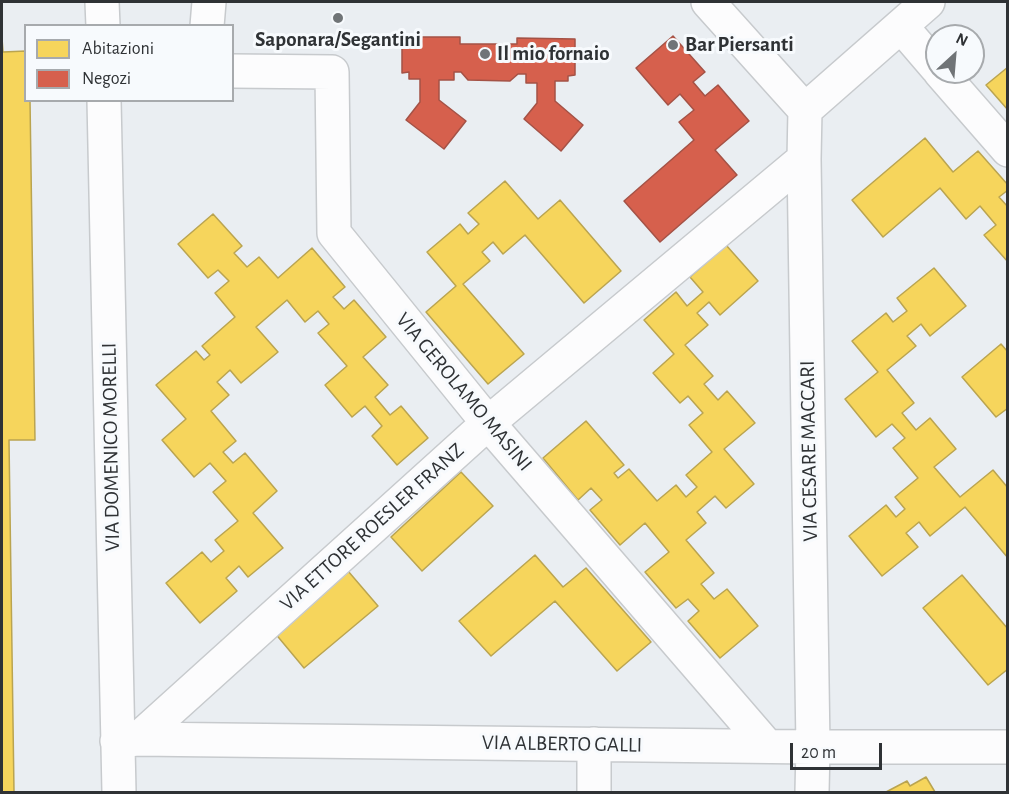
<!DOCTYPE html>
<html>
<head>
<meta charset="utf-8">
<style>
	body { margin:0 }
	#map { position:relative; width:1009px; height:794px; overflow:hidden; background:#eaeef2; font-family:"Alegreya Sans",sans-serif }
	canvas { display:block }
	.frame { position:absolute; inset:0; border:3px solid #2f3235; pointer-events:none }
	.legend { position:absolute; left:24px; top:24px; width:210px; height:78px; box-sizing:border-box; background:#f7fafd; border:2px solid #a7aaad; margin:0; padding:8px 10px; list-style:none; font-size:18px; color:#2f3235 }
	.legend li { display:flex; align-items:center; gap:12px; height:30px }
	.legend b { width:30px; border:2px solid #a7aaad }
	.north { position:absolute; left:925px; top:24px; width:60px; height:60px; box-sizing:border-box; background:#f7fafd; border:2px solid #a7aaad; border-radius:50%; rotate:26deg; font-size:16px; font-weight:700; line-height:24px; text-align:center; color:#2f3235 }
	.north::after { content:''; display:block; margin:auto; width:21px; height:27px; background:#707477; clip-path:polygon(50% 0,100% 100%,50% 72%,0 100%) }
	.scale { position:absolute; left:790px; top:743px; width:92px; height:27px; box-sizing:border-box; border:3px solid #2f3235; border-top:0; padding-left:8px; font-size:18px; line-height:21px; white-space:nowrap; color:#2f3235; -webkit-text-stroke:4px #f7fafd; paint-order:stroke }
</style>
</head>
<body>
<div id="map">
<canvas width="1009" height="794"></canvas>
<div class="frame"></div>
<ul class="legend">
<li><b style="height:16px;background:#f6d55c"></b>Abitazioni</li>
<li><b style="height:16px;background:#d6604d"></b>Negozi</li>
</ul>
<div class="north">N</div>
<div class="scale">20 m</div>
</div>
<script>
const context = document.querySelector('canvas').getContext('2d');
context.lineJoin = 'round';
function fillPath(path, color) { context.fillStyle = color; context.fill(path, 'evenodd'); }
function trace(path, color, width, dash) { context.strokeStyle = color; context.lineWidth = width; context.lineCap = dash ? 'butt' : 'round'; context.setLineDash(dash || []); context.stroke(path); }
function drawText(font, color, halo, rows, align = 'center') {
  context.font = font + ' "Alegreya Sans",sans-serif'; context.lineWidth = 6; context.setLineDash([]); context.textBaseline = 'middle'; context.strokeStyle = halo; context.fillStyle = color; for (const [text, x, y, turn = 0] of rows) {
    context.save(); context.translate(x, y); context.rotate((+turn || 0) * Math.PI / 180); context.textAlign = isNaN(turn) ? turn : align; if (halo) context.strokeText(text, 0, 0); context.fillText(text, 0, 0); context.restore();
  }
}
const homes = new Path2D(`
	M 2,38 L 3,52 L 26,51 L 26,100 L 30,100 L 35,440 L 9,440 L 14,792 L 2,792 Z
	M 1008,67 L 1008,110 L 986,85 Z
	M 925,138 L 953,172 L 978,151 L 1008,185 L 1008,190 L 999,197 L 1008,207 L 1008,262 L 984,235 L 996,225 L 980,206 L 966,219 L 940,188 L 883,237 L 852,200 Z
	M 505,181 L 538,219 L 560,200 L 621,271 L 584,303 L 525,235 L 503,254 L 493,242 L 482,252 L 490,261 L 463,284 L 524,354 L 488,384 L 426,312 L 456,286 L 427,252 L 460,224 L 468,234 L 479,224 L 468,213 Z
	M 213,214 L 242,246 L 234,253 L 247,267 L 259,257 L 278,278 L 312,248 L 345,287 L 333,297 L 344,309 L 354,300 L 386,337 L 363,357 L 388,385 L 375,397 L 390,415 L 401,406 L 428,438 L 397,465 L 372,436 L 382,426 L 365,406 L 352,417 L 325,385 L 347,366 L 318,333 L 329,324 L 318,311 L 305,322 L 287,300 L 256,327 L 278,352 L 241,383 L 230,370 L 217,382 L 229,395 L 211,411 L 236,441 L 223,452 L 233,463 L 245,453 L 277,491 L 253,513 L 283,548 L 248,577 L 239,566 L 226,578 L 237,591 L 200,623 L 166,583 L 202,552 L 211,562 L 224,551 L 215,540 L 238,521 L 213,492 L 226,481 L 210,463 L 194,477 L 162,440 L 186,419 L 156,385 L 196,351 L 204,360 L 210,355 L 202,346 L 235,317 L 215,293 L 229,281 L 218,270 L 208,278 L 178,244 Z
	M 726,245 L 758,281 L 720,315 L 709,302 L 697,313 L 708,325 L 685,345 L 713,376 L 704,384 L 718,400 L 727,391 L 755,423 L 724,449 L 754,484 L 726,508 L 715,496 L 697,512 L 706,523 L 686,540 L 714,573 L 701,584 L 714,599 L 727,589 L 758,626 L 720,658 L 688,621 L 699,611 L 688,599 L 676,608 L 645,572 L 669,552 L 645,523 L 620,545 L 590,510 L 602,500 L 591,488 L 578,500 L 543,458 L 586,421 L 624,465 L 614,473 L 618,478 L 629,469 L 657,501 L 676,485 L 686,497 L 697,487 L 686,475 L 712,452 L 689,425 L 703,413 L 688,396 L 680,403 L 653,373 L 674,354 L 644,320 L 676,292 L 687,306 L 703,292 L 690,277 Z
	M 934,268 L 966,306 L 930,336 L 921,324 L 907,336 L 916,346 L 887,370 L 914,403 L 902,413 L 916,430 L 930,418 L 956,449 L 934,467 L 960,497 L 993,470 L 1008,488 L 1008,558 L 965,507 L 930,536 L 919,522 L 906,533 L 918,547 L 882,576 L 849,536 L 886,505 L 896,517 L 905,509 L 895,497 L 918,478 L 893,448 L 905,438 L 892,424 L 876,437 L 845,399 L 878,372 L 852,341 L 886,313 L 893,322 L 907,311 L 897,298 Z
	M 1001,344 L 1008,352 L 1008,408 L 996,417 L 962,377 Z
	M 461,472 L 493,506 L 422,571 L 391,537 Z
	M 535,555 L 563,587 L 586,568 L 651,642 L 617,671 L 555,601 L 491,656 L 459,621 Z
	M 348,571 L 378,606 L 304,668 L 274,632 Z
	M 962,575 L 1008,629 L 1008,669 L 988,685 L 923,608 Z
	M 926,777 L 935,792 L 886,792 L 907,781 L 910,786 Z`);
fillPath(homes, '#f6d55c');
trace(homes, '#baa450', 1.5);
const shops = new Path2D(`
	M 673,36 L 705,72 L 693,82 L 705,96 L 718,85 L 749,121 L 715,150 L 737,175 L 660,242 L 624,201 L 694,140 L 679,122 L 694,110 L 680,94 L 668,105 L 636,68 Z
	M 402,37 L 460,37 L 460,44 L 517,44 L 517,38 L 575,39 L 575,75 L 568,76 L 568,81 L 555,81 L 555,101 L 583,125 L 561,151 L 524,119 L 537,103 L 537,83 L 526,83 L 526,74 L 518,74 L 510,81 L 468,80 L 461,72 L 454,72 L 454,80 L 439,80 L 439,100 L 466,121 L 444,149 L 406,120 L 420,102 L 420,79 L 409,79 L 409,72 L 402,73 Z`);
fillPath(shops, '#d6604d');
trace(shops, '#a45246', 1.5);
const minor = new Path2D(`
	M 102,2 L 103,26
	M 708,2 L 805,110 L 928,2
	M 207,26 L 209,2
	M 901,26 L 937,68
	M 232,71 L 332,72 L 334,233 L 488,423 L 767,746
	M 940,72 L 1008,150
	M 104,100 L 119,792
	M 805,110 L 804,159 L 813,747 L 812,792
	M 138,739 L 488,423 L 804,159
	M 117,741 L 138,739 L 813,747 L 1008,747
	M 594,792 L 594,744`);
trace(minor, '#c7cacd', 36);
trace(minor, '#fcfcfd', 33);
for (const [x, y, r, color] of [
	[338,18,6,"#707477"],
	[673,45,6,"#707477"],
	[485,54,6,"#707477"]
]) { const dot = new Path2D(); dot.arc(x, y, r, 0, 2 * Math.PI); context.fillStyle = color; context.fill(dot); trace(dot, '#f7fafd', 2); }
drawText('bold 21px', '#2f3235', '#f7fafd', [
	["Saponara/Segantini",338,40,"center"],
	["Bar Piersanti",685,45],
	["Il mio fornaio",497,54]
], 'left');
drawText('21px', '#2f3235', '#f7fafd', [
	["VIA GEROLAMO MASINI",464,392,50],
	["VIA DOMENICO MORELLI",111,447,-91],
	["VIA CESARE MACCARI",809,451,-91],
	["VIA ETTORE ROESLER FRANZ",372,527,-42],
	["VIA ALBERTO GALLI",562,744,1]
]);
</script>
</body>
</html>
